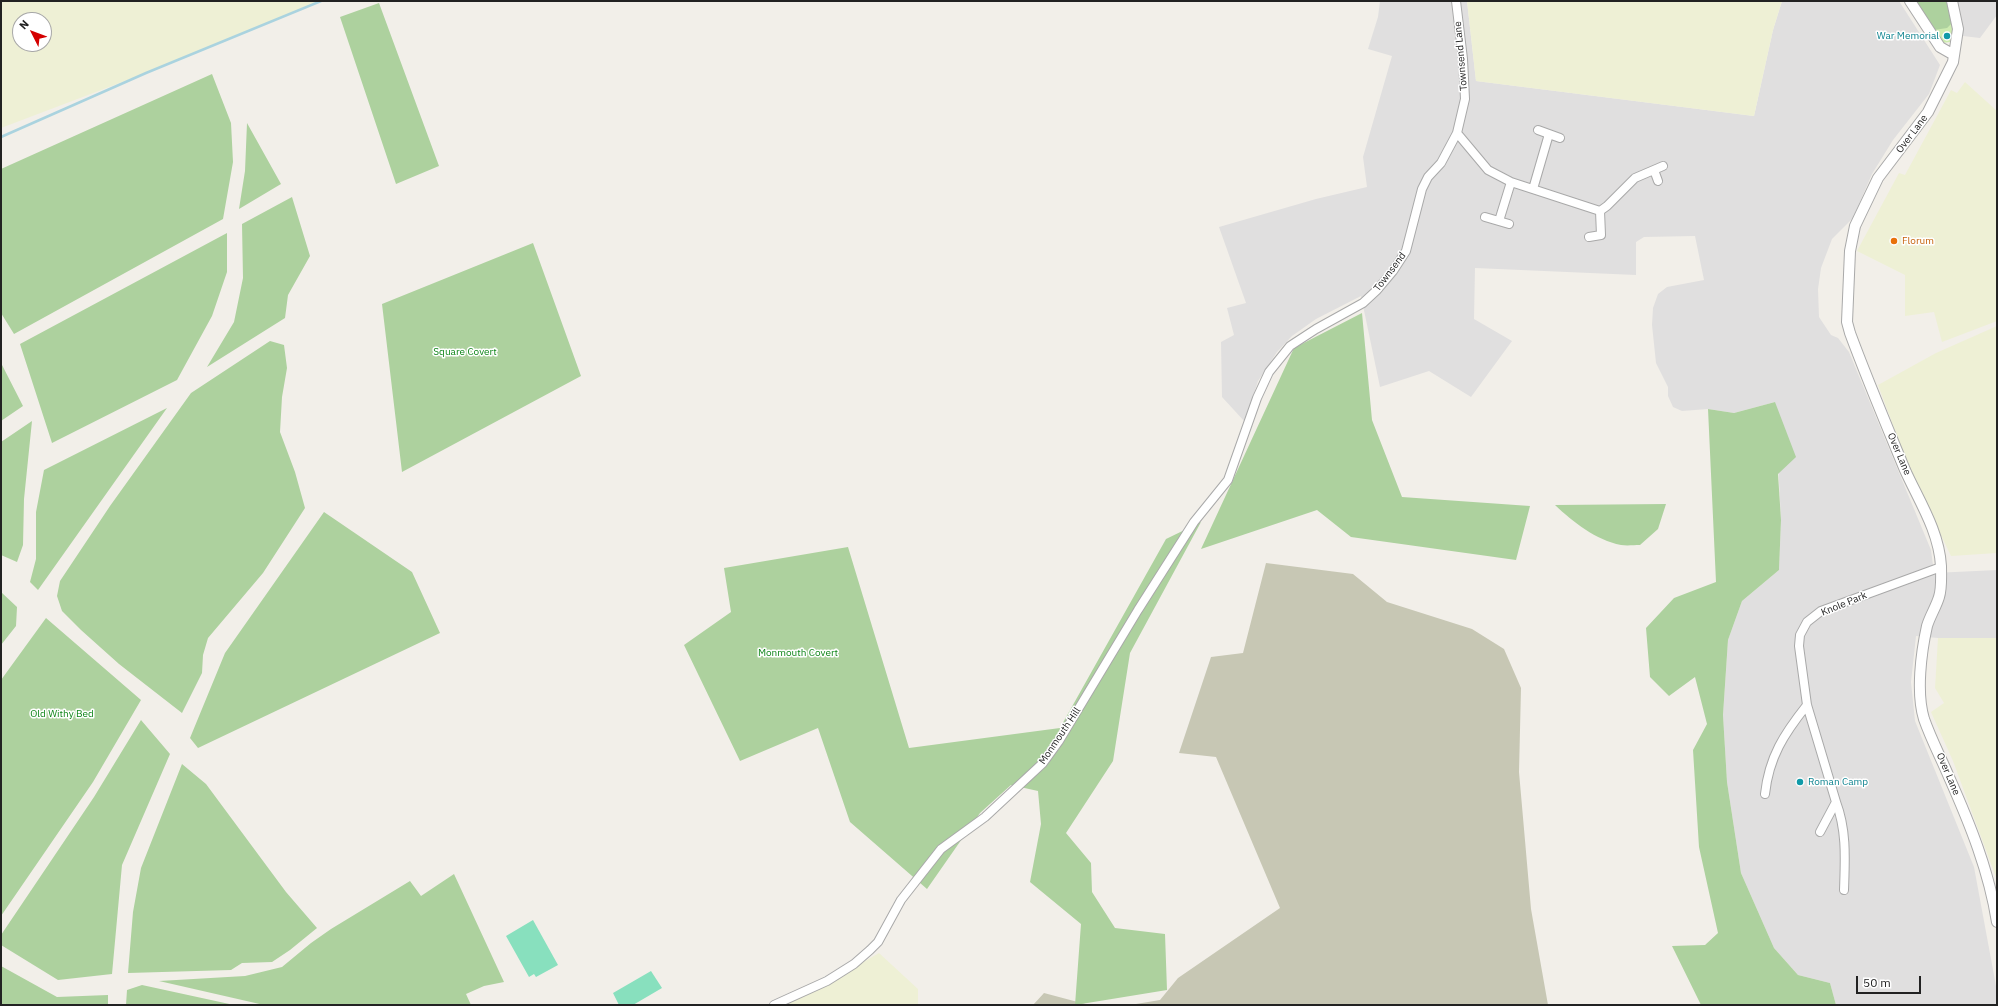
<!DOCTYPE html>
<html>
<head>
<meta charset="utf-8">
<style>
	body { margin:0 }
	#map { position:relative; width:1998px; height:1006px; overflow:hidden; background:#f2efe9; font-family:"IBM Plex Sans",sans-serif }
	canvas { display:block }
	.frame { position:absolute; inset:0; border:2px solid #222; pointer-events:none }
	.north { position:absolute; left:12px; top:12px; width:40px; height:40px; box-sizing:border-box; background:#fff; border:1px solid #a7a7a7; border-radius:50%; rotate:312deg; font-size:11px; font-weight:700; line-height:16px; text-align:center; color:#222 }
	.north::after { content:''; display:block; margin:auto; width:14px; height:18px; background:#d40000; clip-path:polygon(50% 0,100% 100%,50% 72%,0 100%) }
	.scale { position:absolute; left:1856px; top:976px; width:65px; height:18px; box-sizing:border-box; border:2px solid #222; border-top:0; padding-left:5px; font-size:12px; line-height:14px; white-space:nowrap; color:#222; -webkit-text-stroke:3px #fff; paint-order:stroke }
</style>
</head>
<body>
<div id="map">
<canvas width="1998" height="1006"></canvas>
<div class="frame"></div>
<div class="north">N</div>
<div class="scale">50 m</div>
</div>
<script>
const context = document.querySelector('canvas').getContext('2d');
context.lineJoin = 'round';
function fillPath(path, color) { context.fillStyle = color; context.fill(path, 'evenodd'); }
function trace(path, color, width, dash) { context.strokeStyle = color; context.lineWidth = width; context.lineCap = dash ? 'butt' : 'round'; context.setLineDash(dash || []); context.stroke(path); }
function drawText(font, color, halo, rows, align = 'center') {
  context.font = font + ' "IBM Plex Sans",sans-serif'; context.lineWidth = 3; context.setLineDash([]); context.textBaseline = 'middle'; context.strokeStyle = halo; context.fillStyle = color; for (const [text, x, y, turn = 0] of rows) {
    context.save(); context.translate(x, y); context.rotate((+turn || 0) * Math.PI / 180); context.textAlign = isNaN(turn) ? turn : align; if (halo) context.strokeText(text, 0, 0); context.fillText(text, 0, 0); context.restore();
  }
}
fillPath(new Path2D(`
	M 1380,1 L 1467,1 L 1476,81 L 1754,116 L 1773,30 L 1782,1 L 1899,1 L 1940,65 L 1929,94 L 1893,140 L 1872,174 L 1853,218 L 1832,239 L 1821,268 L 1818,289 L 1819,317 L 1831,335 L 1838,338 L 1849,352 L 1931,550 L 1934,573 L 1997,570 L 1997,638 L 1938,638 L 1916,636 L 1911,682 L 1915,721 L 1974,867 L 1996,986 L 1997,1005 L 1836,1005 L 1830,983 L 1798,975 L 1774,948 L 1741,873 L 1727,782 L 1723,715 L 1728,640 L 1742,601 L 1779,570 L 1781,520 L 1775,402 L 1734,413 L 1708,409 L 1682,411 L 1673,407 L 1668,396 L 1668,387 L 1656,363 L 1652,325 L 1653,308 L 1658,294 L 1667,287 L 1704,280 L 1695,236 L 1644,237 L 1636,242 L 1636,275 L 1475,268 L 1474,319 L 1512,341 L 1471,397 L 1429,371 L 1380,387 L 1361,296 L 1316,319 L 1292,336 L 1277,352 L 1258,381 L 1245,422 L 1222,397 L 1221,342 L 1234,335 L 1227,308 L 1246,303 L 1219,227 L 1316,199 L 1367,187 L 1363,157 L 1392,56 L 1368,49 L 1378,17 Z
	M 1957,1 L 1997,1 L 1997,15 L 1980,38 L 1963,36 Z`), '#e0dfdf');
fillPath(new Path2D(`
	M 1266,563 L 1353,574 L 1387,602 L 1472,629 L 1504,649 L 1521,688 L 1519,772 L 1531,909 L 1548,1005 L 1130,1005 L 1160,1000 L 1178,978 L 1280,908 L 1216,757 L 1179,753 L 1211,657 L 1243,653 Z
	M 1044,993 L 1089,1005 L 1033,1005 Z`), '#c7c7b4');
fillPath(new Path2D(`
	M 1,1 L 321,1 L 146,73 L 1,128 ZM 20,20 L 44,20 L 44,44 L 20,44 Z
	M 1467,1 L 1782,1 L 1773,30 L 1754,116 L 1476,81 Z
	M 1965,82 L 1997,111 L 1997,321 L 1942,342 L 1934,312 L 1905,316 L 1905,275 L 1857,251 L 1899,173 L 1905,175 L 1951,90 L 1957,93 Z
	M 1997,326 L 1997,553 L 1951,556 L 1910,471 L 1878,385 L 1936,353 Z
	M 1938,638 L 1997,638 L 1997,880 L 1953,761 L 1931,712 L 1944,703 L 1935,688 Z
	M 879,953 L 918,989 L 918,1005 L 781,1005 L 841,975 Z`), '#eef0d5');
fillPath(new Path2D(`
	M 1952,23 L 1953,28 L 1950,42 L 1942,43 L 1934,30 Z`), '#cdebb0');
fillPath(new Path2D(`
	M 1911,1 L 1946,1 L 1952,17 L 1952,23 L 1947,28 L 1934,30 Z
	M 379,3 L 439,166 L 396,184 L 340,17 Z
	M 212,74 L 231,123 L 233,162 L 223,219 L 14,334 L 1,313 L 1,169 Z
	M 247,123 L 281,184 L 239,209 L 245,171 Z
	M 292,197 L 310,256 L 288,295 L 285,318 L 207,367 L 234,322 L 243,278 L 242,224 Z
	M 227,233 L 227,272 L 212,316 L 177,380 L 52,443 L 20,344 Z
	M 533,243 L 581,376 L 402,472 L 382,304 Z
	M 1362,313 L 1372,420 L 1402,497 L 1530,506 L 1516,560 L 1351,537 L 1317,510 L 1201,549 L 1294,348 Z
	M 270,341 L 284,345 L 287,368 L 282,397 L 280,432 L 295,472 L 305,508 L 263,573 L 208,638 L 203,655 L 202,673 L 182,713 L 119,664 L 81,630 L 62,611 L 57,596 L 60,581 L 110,506 L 191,393 Z
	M 1,363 L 23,406 L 1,421 Z
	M 1775,402 L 1796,457 L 1778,474 L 1781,520 L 1779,570 L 1742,601 L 1728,640 L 1723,715 L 1727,782 L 1741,873 L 1774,948 L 1798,975 L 1830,983 L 1836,1005 L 1701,1005 L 1672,946 L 1705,945 L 1718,933 L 1699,847 L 1693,750 L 1707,724 L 1695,677 L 1669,696 L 1650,677 L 1646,628 L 1674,598 L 1716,582 L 1708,409 L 1734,413 Z
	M 167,408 L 38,590 L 30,582 L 36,559 L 36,512 L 44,470 Z
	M 32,421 L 24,499 L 23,545 L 17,562 L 1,555 L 1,442 Z
	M 1666,504 L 1658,529 L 1640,545 C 1634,545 1627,546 1621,545 C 1596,540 1573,522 1555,505 Z
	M 324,512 L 412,572 L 440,633 L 198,748 L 190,738 L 225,653 Z
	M 1201,522 L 1130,653 L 1113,761 L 1066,833 L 1091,863 L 1092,892 L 1115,928 L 1165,934 L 1167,990 L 1075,1005 L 1081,924 L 1030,882 L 1041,824 L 1038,791 L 1011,785 L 980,813 L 927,889 L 850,822 L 818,728 L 740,761 L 684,645 L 731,612 L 724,568 L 848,547 L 909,748 L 1060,728 L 1166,539 Z
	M 1,592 L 17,607 L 16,626 L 1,645 Z
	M 46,618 L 141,700 L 93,782 L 1,916 L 1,680 Z
	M 141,720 L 170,754 L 122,865 L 112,974 L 58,980 L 1,945 L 1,935 L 94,797 Z
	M 182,764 L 206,784 L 286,892 L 317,928 L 290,950 L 272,962 L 242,963 L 231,970 L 128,973 L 133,912 L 141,868 Z
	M 454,874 L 504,982 L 484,986 L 466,994 L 471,1005 L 264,1005 L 159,981 L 245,976 L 282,967 L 311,943 L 331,929 L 410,881 L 421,896 Z
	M 1,966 L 57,997 L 108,995 L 108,1005 L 1,1005 Z
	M 142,985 L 234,1005 L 126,1005 L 127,990 Z`), '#add19e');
fillPath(new Path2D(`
	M 533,920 L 558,965 L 536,977 L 534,974 L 529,977 L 506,936 Z
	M 651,971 L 662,988 L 633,1005 L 619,1005 L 613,993 Z`), '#88e0be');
trace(new Path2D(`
	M 1,137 L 146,73 L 321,1`), '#aad3df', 2.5);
const minor = new Path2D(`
	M 1538,130 L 1560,138
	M 1457,133 L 1488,170 L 1511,182 L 1600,211
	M 1654,170 L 1658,181
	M 1533,189 L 1549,134
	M 1600,211 L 1607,206 L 1635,178 L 1663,166
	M 1485,217 L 1509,224
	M 1499,221 L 1511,182
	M 1589,237 L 1601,235 L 1600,211
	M 1765,794 C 1769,757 1784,734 1807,705
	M 1836,802 C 1847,831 1845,860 1844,890
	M 1820,832 L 1836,802 L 1807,705 L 1799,646 L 1800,635 L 1807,622 L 1821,611 L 1941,567
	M 774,1005 L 827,981 L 854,964 L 870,950 L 878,942 L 901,900 L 941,849 L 985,817 L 1043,763 L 1059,741 L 1138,610 L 1194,522 L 1228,480 L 1257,398 L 1269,372 L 1290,346 L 1316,329 L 1363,303 L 1377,290 L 1393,271 L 1406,251 L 1422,189 L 1428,177 L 1441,163 L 1457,133 L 1465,99 L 1463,59 L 1456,1`);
const tertiary = new Path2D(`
	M 1910,1 L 1940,47 L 1954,55
	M 1952,1 L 1958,29 L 1953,62 L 1928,112 L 1878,178 L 1855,226 L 1850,251 L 1847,322 L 1850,333 C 1867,379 1886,424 1905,470 C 1919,501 1939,531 1941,566 C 1941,576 1942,588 1939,597 C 1936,607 1930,616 1927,626 C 1921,653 1916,693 1924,719 C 1931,739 1941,758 1949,777 C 1970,824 1989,871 1997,922`);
trace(minor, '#a9a9a9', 10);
trace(tertiary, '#a9a9a9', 12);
trace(minor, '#fff', 8);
trace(tertiary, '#fff', 10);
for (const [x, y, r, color] of [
	[1947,36,4,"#0f9aa8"],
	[1894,241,4,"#e8710a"],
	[1800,782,4,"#0f9aa8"]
]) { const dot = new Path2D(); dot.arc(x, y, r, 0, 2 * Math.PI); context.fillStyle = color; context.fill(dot); trace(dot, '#fff', 1.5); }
drawText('10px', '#0d838f', '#fff', [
	["War Memorial",1939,36],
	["Roman Camp",1808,782,"left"]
], 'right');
drawText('10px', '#222', '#fff', [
	["Townsend Lane",1461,56,-95],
	["Over Lane",1912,134,-53],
	["Townsend",1390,272,-53],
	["Over Lane",1899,454,67],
	["Knole Park",1844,604,-22],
	["Monmouth Hill",1060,736,-56],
	["Over Lane",1948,774,67]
]);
drawText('10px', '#c56008', '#fff', [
	["Florum",1902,241]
], 'left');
drawText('10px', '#0c8416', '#fff', [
	["Square Covert",465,352],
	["Monmouth Covert",798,653],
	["Old Withy Bed",62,714]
]);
</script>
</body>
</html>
